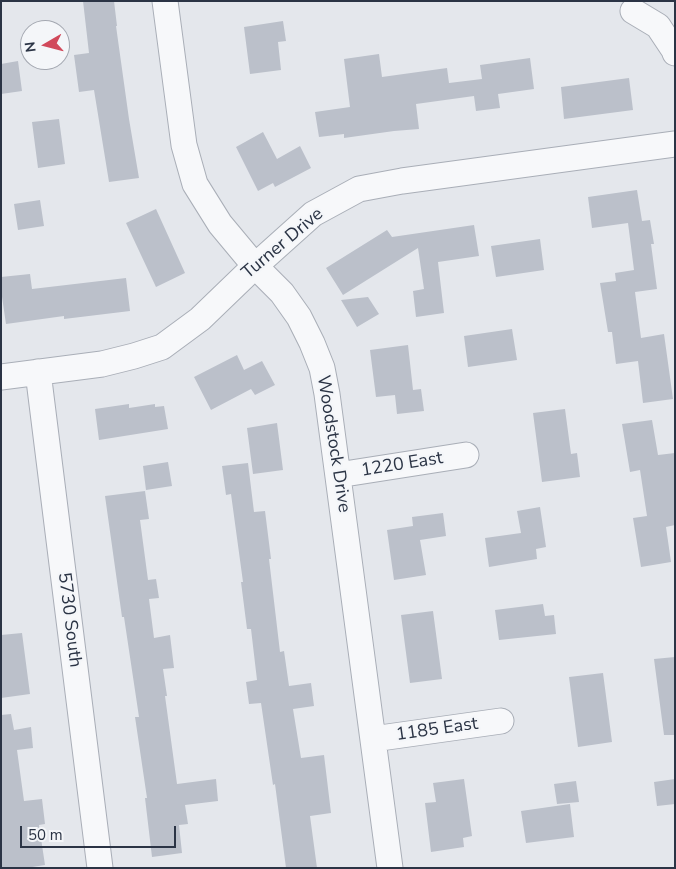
<!DOCTYPE html>
<html>
<head>
<meta charset="utf-8">
<style>
	body { margin:0 }
	#map { position:relative; width:676px; height:869px; overflow:hidden; background:#e4e7ec; font-family:"Nunito Sans",sans-serif }
	canvas { display:block }
	.frame { position:absolute; inset:0; border:2px solid #2b3445; pointer-events:none }
	.north { position:absolute; left:20px; top:20px; width:50px; height:50px; box-sizing:border-box; background:#f4f6f9; border:1px solid #a4a8b1; border-radius:50%; rotate:262deg; font-size:14px; font-weight:700; line-height:20px; text-align:center; color:#2b3445 }
	.north::after { content:''; display:block; margin:auto; width:18px; height:22px; background:#d1495b; clip-path:polygon(50% 0,100% 100%,50% 72%,0 100%) }
	.scale { position:absolute; left:20px; top:826px; width:156px; height:22px; box-sizing:border-box; border:2px solid #2b3445; border-top:0; padding-left:6px; font-size:15px; line-height:18px; white-space:nowrap; color:#2b3445; -webkit-text-stroke:4px #f4f6f9; paint-order:stroke }
</style>
</head>
<body>
<div id="map">
<canvas width="676" height="869"></canvas>
<div class="frame"></div>
<div class="north">N</div>
<div class="scale">50 m</div>
</div>
<script>
const context = document.querySelector('canvas').getContext('2d');
context.lineJoin = 'round';
function fillPath(path, color) { context.fillStyle = color; context.fill(path, 'evenodd'); }
function trace(path, color, width, dash) { context.strokeStyle = color; context.lineWidth = width; context.lineCap = dash ? 'butt' : 'round'; context.setLineDash(dash || []); context.stroke(path); }
function drawText(font, color, halo, rows, align = 'center') {
  context.font = font + ' "Nunito Sans",sans-serif'; context.lineWidth = 4.5; context.setLineDash([]); context.textBaseline = 'middle'; context.strokeStyle = halo; context.fillStyle = color; for (const [text, x, y, turn = 0] of rows) {
    context.save(); context.translate(x, y); context.rotate((+turn || 0) * Math.PI / 180); context.textAlign = isNaN(turn) ? turn : align; if (halo) context.strokeText(text, 0, 0); context.fillText(text, 0, 0); context.restore();
  }
}
fillPath(new Path2D(`
	M 83,1 L 114,1 L 117,26 L 116,26 L 129,119 L 139,178 L 109,182 L 94,90 L 79,92 L 74,55 L 89,53 Z
	M 283,21 L 286,41 L 278,42 L 281,70 L 250,74 L 244,27 Z
	M 379,54 L 382,77 L 447,68 L 449,83 L 482,79 L 480,65 L 530,58 L 534,89 L 498,94 L 500,108 L 476,111 L 474,96 L 416,104 L 419,129 L 394,131 L 344,138 L 344,134 L 319,137 L 315,112 L 350,107 L 344,59 Z
	M 18,61 L 22,91 L 1,94 L 1,64 Z
	M 629,78 L 633,110 L 564,119 L 561,87 Z
	M 59,119 L 65,164 L 38,168 L 32,122 Z
	M 263,132 L 277,159 L 300,146 L 311,168 L 275,187 L 273,183 L 258,191 L 236,147 Z
	M 637,190 L 642,221 L 650,220 L 654,244 L 651,244 L 657,289 L 635,292 L 641,338 L 664,334 L 673,399 L 643,403 L 638,361 L 616,364 L 612,332 L 608,332 L 600,283 L 616,281 L 615,273 L 634,270 L 628,223 L 592,228 L 588,197 Z
	M 40,200 L 44,226 L 18,230 L 14,204 Z
	M 156,209 L 185,273 L 156,287 L 126,223 Z
	M 474,225 L 479,256 L 438,262 L 444,313 L 416,317 L 413,291 L 424,289 L 418,248 L 343,295 L 326,268 L 387,230 L 392,237 Z
	M 540,239 L 544,270 L 496,277 L 491,246 Z
	M 30,274 L 32,289 L 126,278 L 130,311 L 64,319 L 64,316 L 6,324 L 1,290 L 1,277 Z
	M 368,297 L 379,314 L 357,327 L 341,300 Z
	M 512,329 L 517,360 L 468,367 L 464,336 Z
	M 408,345 L 413,390 L 421,389 L 424,411 L 397,414 L 395,395 L 376,397 L 370,350 Z
	M 237,355 L 244,370 L 262,361 L 275,385 L 255,395 L 251,389 L 211,410 L 194,377 Z
	M 129,404 L 129,408 L 155,404 L 155,407 L 164,406 L 168,429 L 99,440 L 95,409 Z
	M 565,409 L 571,454 L 577,453 L 580,477 L 542,482 L 533,413 Z
	M 652,420 L 658,455 L 675,453 L 675,525 L 666,527 L 671,562 L 641,567 L 633,518 L 647,516 L 640,470 L 630,472 L 622,424 Z
	M 277,423 L 283,470 L 253,474 L 247,428 Z
	M 168,462 L 172,486 L 146,490 L 143,466 Z
	M 248,463 L 254,512 L 265,511 L 271,559 L 269,559 L 280,652 L 284,651 L 289,686 L 311,683 L 314,706 L 293,709 L 301,758 L 324,755 L 331,813 L 310,816 L 317,868 L 286,868 L 275,784 L 273,785 L 261,703 L 249,704 L 246,682 L 257,680 L 251,629 L 247,629 L 241,582 L 243,582 L 231,494 L 226,495 L 222,466 Z
	M 145,491 L 149,519 L 140,520 L 148,580 L 156,579 L 159,598 L 149,599 L 154,638 L 170,635 L 174,668 L 163,669 L 167,696 L 165,696 L 177,784 L 216,779 L 218,801 L 185,805 L 188,824 L 179,825 L 182,853 L 152,857 L 145,798 L 147,798 L 135,717 L 139,717 L 124,617 L 122,617 L 105,496 Z
	M 540,507 L 546,547 L 536,549 L 537,559 L 489,567 L 485,538 L 521,533 L 517,511 Z
	M 443,513 L 446,536 L 420,540 L 426,575 L 394,580 L 387,530 L 413,526 L 412,517 Z
	M 543,604 L 545,616 L 554,615 L 556,634 L 499,640 L 495,610 Z
	M 433,611 L 442,679 L 410,683 L 401,615 Z
	M 22,633 L 30,694 L 1,698 L 1,635 Z
	M 675,657 L 675,735 L 664,735 L 654,659 Z
	M 603,673 L 612,742 L 578,747 L 569,677 Z
	M 11,714 L 14,730 L 31,727 L 33,748 L 17,750 L 24,801 L 42,799 L 45,824 L 39,825 L 45,865 L 26,868 L 1,868 L 1,715 Z
	M 464,779 L 472,836 L 463,838 L 464,847 L 431,852 L 425,803 L 436,802 L 433,783 Z
	M 675,779 L 675,804 L 657,806 L 654,782 Z
	M 576,781 L 579,802 L 557,804 L 554,784 Z
	M 570,804 L 574,837 L 526,843 L 521,811 Z`), '#bbc0ca');
const minor = new Path2D(`
	M 165,1 L 184,145 L 195,184 L 220,224 L 255,266 L 282,293 L 299,317 L 312,343 L 322,368 L 327,394 L 390,868
	M 633,11 L 658,26 L 674,50 L 675,53
	M 38,372 L 100,868
	M 1,377 L 102,364 L 134,356 L 162,347 L 200,319 L 255,266 L 313,214 L 359,189 L 402,181 L 675,144
	M 338,475 L 466,455
	M 373,739 L 501,721`);
trace(minor, '#a9aeb7', 27);
trace(minor, '#f7f8fa', 25);
drawText('18px', '#2b3445', '#f4f6f9', [
	["Turner Drive",283,244,-40],
	["Woodstock Drive",333,444,81],
	["1220 East",402,465,-9],
	["5730 South",69,620,83],
	["1185 East",437,730,-8]
]);
</script>
</body>
</html>
